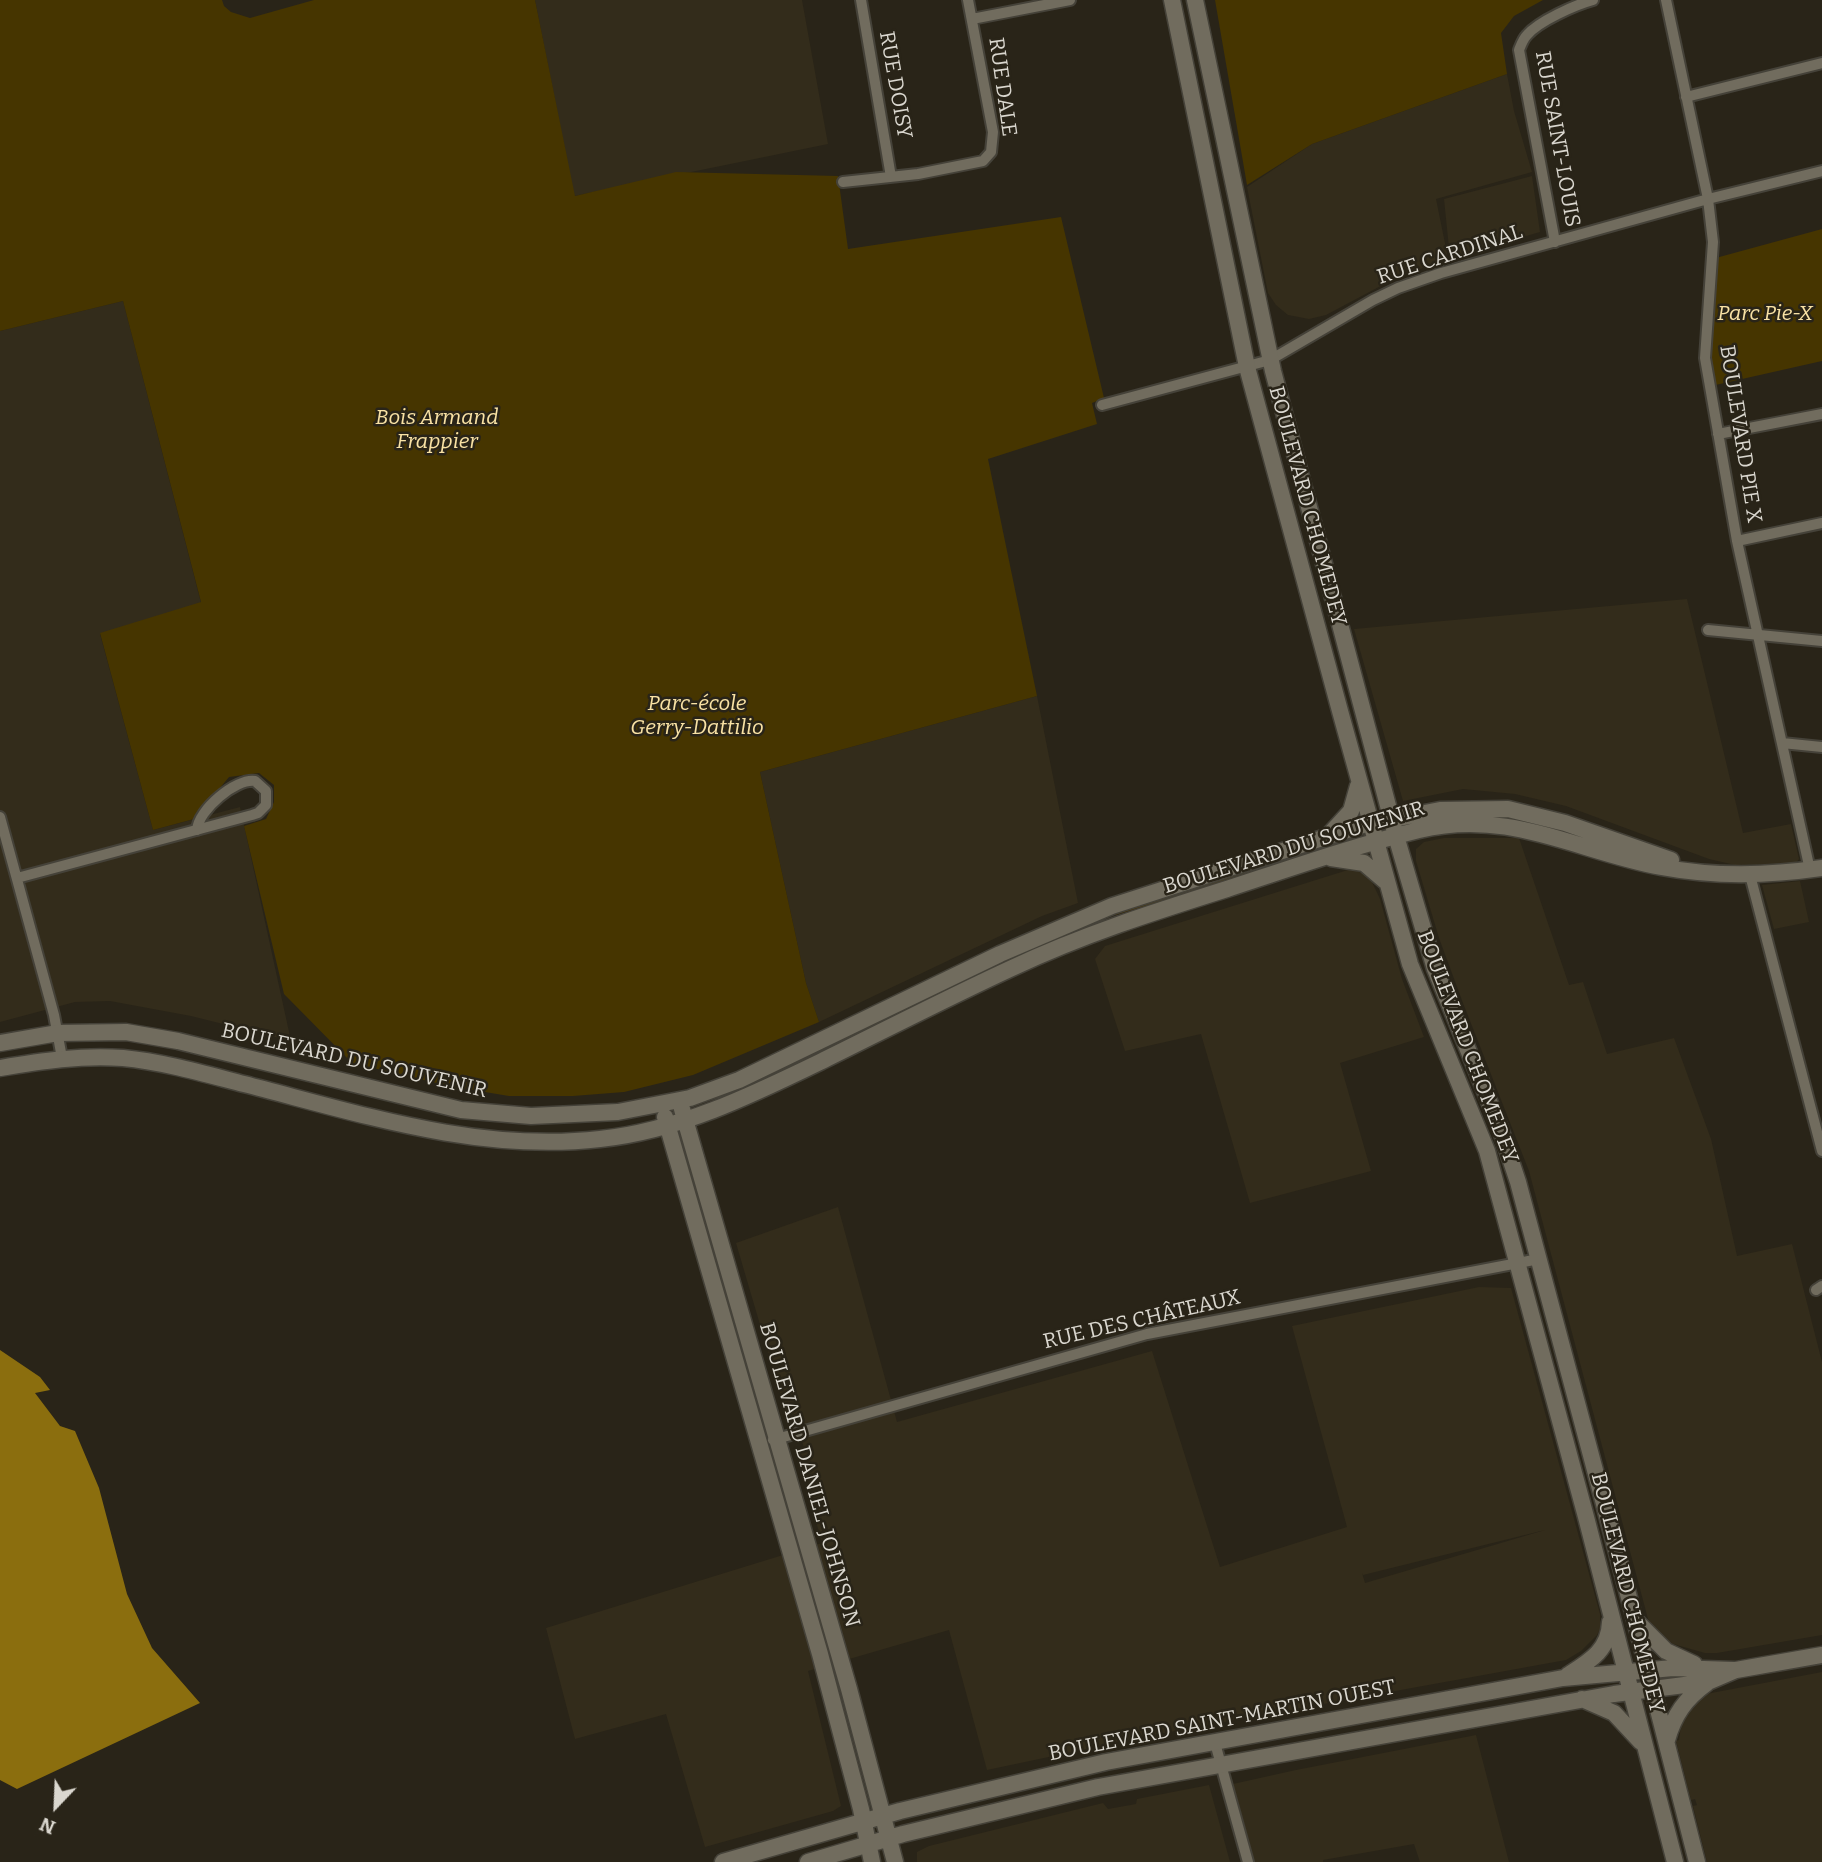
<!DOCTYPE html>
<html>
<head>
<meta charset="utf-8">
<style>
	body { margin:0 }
	#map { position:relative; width:1822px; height:1862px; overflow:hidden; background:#292418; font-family:Bitter,serif }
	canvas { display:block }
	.north { position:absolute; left:21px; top:1771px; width:70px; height:70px; -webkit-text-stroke:5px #292418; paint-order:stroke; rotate:203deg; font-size:19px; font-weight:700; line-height:28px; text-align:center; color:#dad7cf }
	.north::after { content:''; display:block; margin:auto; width:24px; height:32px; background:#dad7cf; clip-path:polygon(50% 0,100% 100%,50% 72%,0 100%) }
</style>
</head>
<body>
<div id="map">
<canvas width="1822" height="1862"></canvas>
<div class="north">N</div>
</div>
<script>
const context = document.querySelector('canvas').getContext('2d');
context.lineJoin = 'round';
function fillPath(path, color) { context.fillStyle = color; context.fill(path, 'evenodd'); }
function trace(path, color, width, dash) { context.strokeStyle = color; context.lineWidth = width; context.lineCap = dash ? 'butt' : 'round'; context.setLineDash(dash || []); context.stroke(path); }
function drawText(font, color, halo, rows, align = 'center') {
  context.font = font + ' Bitter,serif'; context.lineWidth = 5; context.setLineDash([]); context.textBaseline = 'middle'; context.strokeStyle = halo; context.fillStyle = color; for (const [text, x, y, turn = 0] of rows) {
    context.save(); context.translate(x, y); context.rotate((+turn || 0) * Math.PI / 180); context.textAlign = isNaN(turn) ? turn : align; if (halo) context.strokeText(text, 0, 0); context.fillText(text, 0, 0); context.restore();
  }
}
fillPath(new Path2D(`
	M 535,0 L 802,0 L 828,144 L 574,196 Z
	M 1507,74 L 1514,111 L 1532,172 L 1436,199 L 1448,258 L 1390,281 L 1326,315 L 1309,319 L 1288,315 L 1276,305 L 1268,293 L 1247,187 L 1312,144 Z
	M 1532,176 L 1540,232 L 1450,258 L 1444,199 Z
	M 123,301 L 201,603 L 100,634 L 153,830 L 240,807 L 291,1041 L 191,1016 L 110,1001 L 75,1002 L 0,1022 L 0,331 Z
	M 1687,599 L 1743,833 L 1791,824 L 1799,859 L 1796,863 L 1735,865 L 1709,859 L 1566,806 L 1515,794 L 1463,789 L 1403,801 L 1354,629 Z
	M 1037,696 L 1078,903 L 1042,916 L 819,1022 L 806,983 L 760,772 Z
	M 1444,838 L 1519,838 L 1569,985 L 1583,982 L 1607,1054 L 1674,1038 L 1711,1139 L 1737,1256 L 1792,1244 L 1822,1362 L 1822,1635 L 1717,1653 L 1705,1653 L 1673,1644 L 1656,1631 L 1648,1619 L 1529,1171 L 1463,1003 L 1439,938 L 1416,861 L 1416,849 L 1424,842 Z
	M 1351,869 L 1363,873 L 1372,882 L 1380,899 L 1402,979 L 1424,1037 L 1340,1063 L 1371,1171 L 1250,1203 L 1201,1034 L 1125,1051 L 1095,959 L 1105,946 Z
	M 1800,881 L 1809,922 L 1774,929 L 1762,885 Z
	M 838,1207 L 897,1422 L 1152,1351 L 1220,1567 L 1347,1527 L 1292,1326 L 1479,1287 L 1511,1288 L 1600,1614 L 1600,1629 L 1597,1635 L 1581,1651 L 1566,1660 L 1153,1735 L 987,1770 L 949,1630 L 808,1671 L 841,1806 L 833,1811 L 794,1822 L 705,1847 L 666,1714 L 575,1739 L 546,1628 L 822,1543 L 797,1453 L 804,1448 L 796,1420 L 788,1420 L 736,1243 ZM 1545,1530 L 1365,1583 L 1362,1573 L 1363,1575 Z
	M 1822,1672 L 1822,1862 L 1707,1862 L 1693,1806 L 1697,1805 L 1695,1799 L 1691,1800 L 1676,1741 L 1679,1740 L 1682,1719 L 1693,1703 L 1706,1694 Z
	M 1476,1735 L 1509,1862 L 1420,1862 L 1414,1844 L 1323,1860 L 1323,1862 L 1255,1862 L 1233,1784 L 1296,1770 Z
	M 1209,1785 L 1230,1862 L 917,1862 L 917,1852 L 929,1846 L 1103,1803 L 1108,1809 L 1136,1804 L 1137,1799 Z`), '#332c1b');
fillPath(new Path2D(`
	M 0,0 L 222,0 L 224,6 L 231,12 L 250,18 L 314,0 L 535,0 L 575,196 L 676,172 L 838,176 L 848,249 L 1061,217 L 1104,398 L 1092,403 L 1097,424 L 988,459 L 1037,696 L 760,772 L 806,983 L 819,1022 L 693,1075 L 624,1092 L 573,1096 L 509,1096 L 449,1086 L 352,1063 L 284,994 L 244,826 L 266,819 L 274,802 L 274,785 L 259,773 L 229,777 L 194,819 L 153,830 L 100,633 L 201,602 L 123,301 L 0,331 Z
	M 1215,0 L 1543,0 L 1514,16 L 1501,33 L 1507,74 L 1312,144 L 1247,185 Z
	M 1822,229 L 1822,361 L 1711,386 L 1709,382 L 1712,259 Z
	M 1277,860 L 1222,884 L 1115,915 L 1114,913 Z
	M 685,1143 L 752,1379 L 735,1337 L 679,1145 Z`), '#463500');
fillPath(new Path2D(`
	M 0,1350 L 40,1377 L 50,1390 L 35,1393 L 60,1426 L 75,1431 L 99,1488 L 127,1594 L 152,1648 L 200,1703 L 17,1789 L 0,1780 Z`), '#8b6e0e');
const street = new Path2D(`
	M 861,0 L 891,177
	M 1666,0 L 1708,199 L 1713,242 L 1705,358 L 1737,541 L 1810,870
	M 972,19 L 1070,0
	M 1686,97 L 1822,63
	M 843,182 L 918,174 L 983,161 L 991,152 L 993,132 L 968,0
	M 1555,242 L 1519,50 C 1521,45 1523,39 1527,35 C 1539,21 1575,5 1593,0
	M 1102,405 L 1270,360 L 1373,300 L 1398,288 L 1441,273 L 1708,199 L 1822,171
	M 1718,434 L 1822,414
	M 1737,541 L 1822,523
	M 1708,630 L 1822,641
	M 1782,743 L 1822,747
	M 0,817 L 54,1015 L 62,1058
	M 1750,875 L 1822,1151
	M 17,878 L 252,815 L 258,813 L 266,805 L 266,791 L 255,781 C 236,778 198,810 197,830
	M 1816,1290 L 1822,1286
	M 773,1440 L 1147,1334 L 1539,1259
	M 1215,1743 L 1248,1862`);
const secondary = new Path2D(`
	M 1172,0 L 1247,367 L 1340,711 L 1410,964 L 1487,1151 L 1586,1517 L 1675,1862
	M 1195,0 L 1273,371 L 1396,836 L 1435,969 L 1500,1128 L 1518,1182 L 1635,1620 L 1697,1862
	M 1329,835 L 1351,811 L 1358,786
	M 1331,858 L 1364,863 L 1385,881
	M 0,1043 L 58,1033 L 126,1032 L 178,1041 L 461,1110 L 531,1116 L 618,1112 L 690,1098 L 739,1080 L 1000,954 L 1112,906 L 1363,825 L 1440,810 L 1508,809 L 1565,823 L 1671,860
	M 0,1068 C 41,1061 81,1055 123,1058 C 164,1062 205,1074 244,1084 C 361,1114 479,1153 600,1139 C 679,1131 754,1094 824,1060 C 887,1029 949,997 1012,968 C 1082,935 1154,912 1227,889 C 1291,868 1354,846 1419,830 C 1509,808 1576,851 1661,867 C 1714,877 1768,876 1822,868
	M 682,1109 L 849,1689 L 895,1862
	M 665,1117 L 820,1654 L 861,1809 L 872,1862
	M 1637,1622 L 1666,1651 L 1694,1664
	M 1568,1675 C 1590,1661 1609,1650 1610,1622
	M 1582,1699 L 1614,1713 L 1641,1742
	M 1667,1740 C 1674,1715 1685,1699 1707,1683
	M 723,1862 L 900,1811 L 1106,1762 L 1563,1678 L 1673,1668 L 1734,1670
	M 808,1862 L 903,1834 L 1098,1787 L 1614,1694 L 1708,1682 L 1736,1670 L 1822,1655`);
trace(street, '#454239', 14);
trace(secondary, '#454239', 19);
trace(street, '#716c5e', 10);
trace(secondary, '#716c5e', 16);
drawText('21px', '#dad7cf', '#292418', [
	["RUE DOISY",895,85,80],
	["RUE DALE",1002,87,82],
	["RUE SAINT-LOUIS",1557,139,80],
	["RUE CARDINAL",1450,255,-18],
	["BOULEVARD PIE X",1740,434,81],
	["BOULEVARD CHOMEDEY",1307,506,75],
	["BOULEVARD DU SOUVENIR",1294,848,-17],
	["BOULEVARD CHOMEDEY",1467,1047,69],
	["BOULEVARD DU SOUVENIR",354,1061,13],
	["RUE DES CHÂTEAUX",1142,1320,-13],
	["BOULEVARD DANIEL-JOHNSON",809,1475,74],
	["BOULEVARD CHOMEDEY",1627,1593,76],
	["BOULEVARD SAINT-MARTIN OUEST",1222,1721,-11]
]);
drawText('italic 21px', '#f9e2a4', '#292418', [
	["Parc Pie-X",1765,314],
	["Bois Armand",437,418],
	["Frappier",437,442],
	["Parc-école",697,704],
	["Gerry-Dattilio",697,728]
]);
</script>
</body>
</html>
